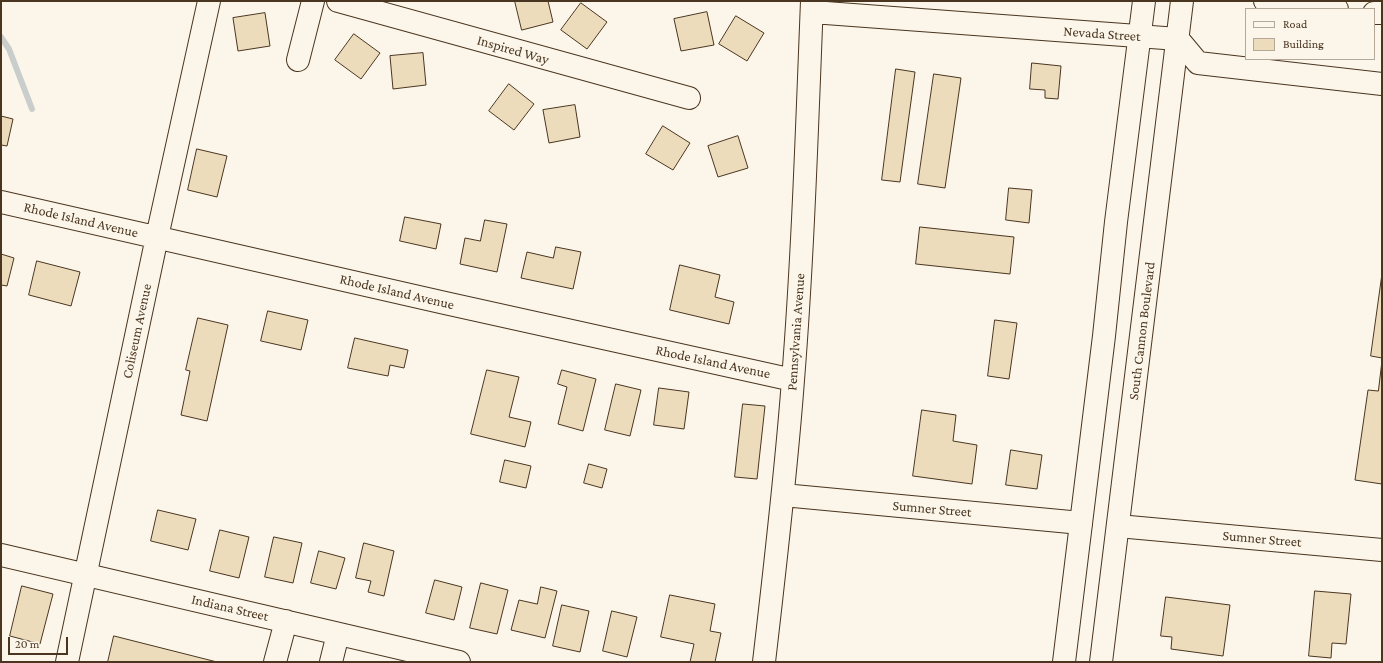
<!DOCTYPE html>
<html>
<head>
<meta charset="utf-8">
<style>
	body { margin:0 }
	#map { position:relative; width:1383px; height:663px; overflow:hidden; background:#fbf6e9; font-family:"Crimson Pro",serif }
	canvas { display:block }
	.frame { position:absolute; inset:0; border:2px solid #4a3520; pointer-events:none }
	.legend { position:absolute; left:1245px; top:8px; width:130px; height:52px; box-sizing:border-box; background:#fbf6e9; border:1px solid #b4a999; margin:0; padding:5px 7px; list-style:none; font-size:12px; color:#4a3520 }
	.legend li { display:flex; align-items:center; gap:8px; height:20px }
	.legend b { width:20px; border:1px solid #b4a999 }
	.scale { position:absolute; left:8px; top:637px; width:60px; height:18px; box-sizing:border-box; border:2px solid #4a3520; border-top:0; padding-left:5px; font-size:12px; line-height:14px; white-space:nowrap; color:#4a3520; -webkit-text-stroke:3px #fbf6e9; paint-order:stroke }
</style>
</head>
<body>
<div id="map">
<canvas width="1383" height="663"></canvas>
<div class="frame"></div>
<ul class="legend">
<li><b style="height:5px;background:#fbf6e9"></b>Road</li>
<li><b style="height:11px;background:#ecdcbc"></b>Building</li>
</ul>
<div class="scale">20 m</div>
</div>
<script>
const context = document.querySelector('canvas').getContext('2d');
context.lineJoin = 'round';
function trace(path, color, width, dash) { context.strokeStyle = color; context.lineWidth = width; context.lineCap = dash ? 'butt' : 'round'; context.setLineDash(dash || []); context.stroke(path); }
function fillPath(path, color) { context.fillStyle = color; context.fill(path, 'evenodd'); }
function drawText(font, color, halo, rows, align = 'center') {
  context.font = font + ' "Crimson Pro",serif'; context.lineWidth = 3; context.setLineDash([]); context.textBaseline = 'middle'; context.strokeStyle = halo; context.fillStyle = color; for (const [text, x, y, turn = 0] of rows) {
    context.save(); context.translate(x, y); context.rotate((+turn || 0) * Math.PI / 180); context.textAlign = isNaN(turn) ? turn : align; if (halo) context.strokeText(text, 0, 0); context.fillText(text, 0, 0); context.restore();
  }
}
trace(new Path2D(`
	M 1,37 L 9,49 L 32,109`), '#c9cecd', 6);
const building = new Path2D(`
	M 515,1 L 548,1 L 553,22 L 522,30 Z
	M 581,3 L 607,22 L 587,49 L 561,30 Z
	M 707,12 L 714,45 L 681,51 L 674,19 Z
	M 265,13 L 270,46 L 238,51 L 233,18 Z
	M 736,16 L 764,33 L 747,61 L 719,44 Z
	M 354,34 L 380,53 L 361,79 L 335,60 Z
	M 423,53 L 426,85 L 393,89 L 390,56 Z
	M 1032,63 L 1061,66 L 1058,99 L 1045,98 L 1045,90 L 1030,89 Z
	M 896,69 L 915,72 L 900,182 L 882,180 Z
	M 934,74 L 961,78 L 945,188 L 918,184 Z
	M 509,84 L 534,104 L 514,130 L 489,111 Z
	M 575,105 L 580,137 L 549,143 L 543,110 Z
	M 1,116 L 13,119 L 7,146 L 1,145 Z
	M 663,126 L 690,143 L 673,170 L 646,154 Z
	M 738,136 L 748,168 L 718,177 L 708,146 Z
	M 197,149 L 227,156 L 217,197 L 188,190 Z
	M 1009,188 L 1032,190 L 1029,223 L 1006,220 Z
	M 405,217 L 441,224 L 436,249 L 400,241 Z
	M 485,220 L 507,224 L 497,272 L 460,264 L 465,238 L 480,241 Z
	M 920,227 L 1014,237 L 1010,274 L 916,264 Z
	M 556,247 L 581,252 L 573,289 L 521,278 L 527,252 L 553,258 Z
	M 1,254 L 14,258 L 7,286 L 1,285 Z
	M 37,261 L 80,272 L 71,306 L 29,295 Z
	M 680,265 L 720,275 L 715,297 L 734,302 L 729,324 L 670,310 Z
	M 1382,274 L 1382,358 L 1371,356 Z
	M 268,311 L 308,320 L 301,350 L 261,341 Z
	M 198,318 L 228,325 L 207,421 L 181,415 L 190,371 L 186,370 Z
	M 995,320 L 1017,323 L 1009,379 L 988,376 Z
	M 355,338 L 408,350 L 404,368 L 390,365 L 388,376 L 348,368 Z
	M 1382,361 L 1382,484 L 1355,480 L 1368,390 L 1378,391 Z
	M 487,370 L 519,377 L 509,417 L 531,422 L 525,447 L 471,434 Z
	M 562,370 L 596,379 L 583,431 L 558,424 L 567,387 L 558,384 Z
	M 616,384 L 641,390 L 630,436 L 605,430 Z
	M 659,388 L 689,392 L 684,429 L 654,425 Z
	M 743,404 L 765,406 L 757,479 L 735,477 Z
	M 922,410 L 956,415 L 953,441 L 977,445 L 972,484 L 913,476 Z
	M 1011,450 L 1042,455 L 1037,489 L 1006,485 Z
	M 505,460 L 531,466 L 526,488 L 500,482 Z
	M 589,464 L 607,469 L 602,488 L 584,483 Z
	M 158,510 L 196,519 L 188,550 L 151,541 Z
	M 220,530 L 249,537 L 239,578 L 210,571 Z
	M 274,537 L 302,543 L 293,583 L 265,577 Z
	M 364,543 L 394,551 L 384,596 L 368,592 L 371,581 L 356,578 Z
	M 319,551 L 345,558 L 336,589 L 311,583 Z
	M 435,580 L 462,587 L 454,620 L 426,613 Z
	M 481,583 L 508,590 L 497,634 L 470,628 Z
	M 22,586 L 53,594 L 40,644 L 10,636 Z
	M 541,587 L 557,591 L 545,638 L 511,630 L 519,600 L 537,604 Z
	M 1315,591 L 1351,594 L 1346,644 L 1332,643 L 1331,658 L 1309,656 Z
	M 670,595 L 715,604 L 710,631 L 721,633 L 715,662 L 690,662 L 694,644 L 661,637 Z
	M 1166,597 L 1230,605 L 1223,656 L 1171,649 L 1172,637 L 1161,636 Z
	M 562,605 L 589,611 L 580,652 L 553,646 Z
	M 612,611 L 637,617 L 627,657 L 603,651 Z
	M 114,636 L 217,662 L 108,662 Z`);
fillPath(building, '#ecdcbc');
trace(building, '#4a3520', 1);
const minor = new Path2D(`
	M 338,1 L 689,98
	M 1265,1 L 1268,2 L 1337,9
	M 812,12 L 1178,39 L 1198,63 L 1382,84
	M 1374,13 L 1382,13
	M 298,60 L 313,1
	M 1,202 L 445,303 L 793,380
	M 783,495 L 1081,523
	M 1118,526 L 1382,550
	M 1,555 L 459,662
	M 67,662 L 157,237 L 209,1
	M 275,662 L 286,621
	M 331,662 L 338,634
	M 764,662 C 775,568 786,474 793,380 C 803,254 807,127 812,1`);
const major = new Path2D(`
	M 1064,662 L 1104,336 L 1116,222 L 1144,1
	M 1101,662 L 1182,1`);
trace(minor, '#4a3520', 24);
trace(major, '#4a3520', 24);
trace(minor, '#fbf6e9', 22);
trace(major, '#fbf6e9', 22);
drawText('14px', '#4a3520', '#fbf6e9', [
	["Nevada Street",1102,34,4],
	["Inspired Way",513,50,16],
	["Rhode Island Avenue",81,220,13],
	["Rhode Island Avenue",397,292,13],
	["Coliseum Avenue",137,331,-78],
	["South Cannon Boulevard",1142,331,-83],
	["Pennsylvania Avenue",796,332,-86],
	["Rhode Island Avenue",713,362,12],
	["Sumner Street",932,509,5],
	["Sumner Street",1262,539,5],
	["Indiana Street",230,608,13]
]);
</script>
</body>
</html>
